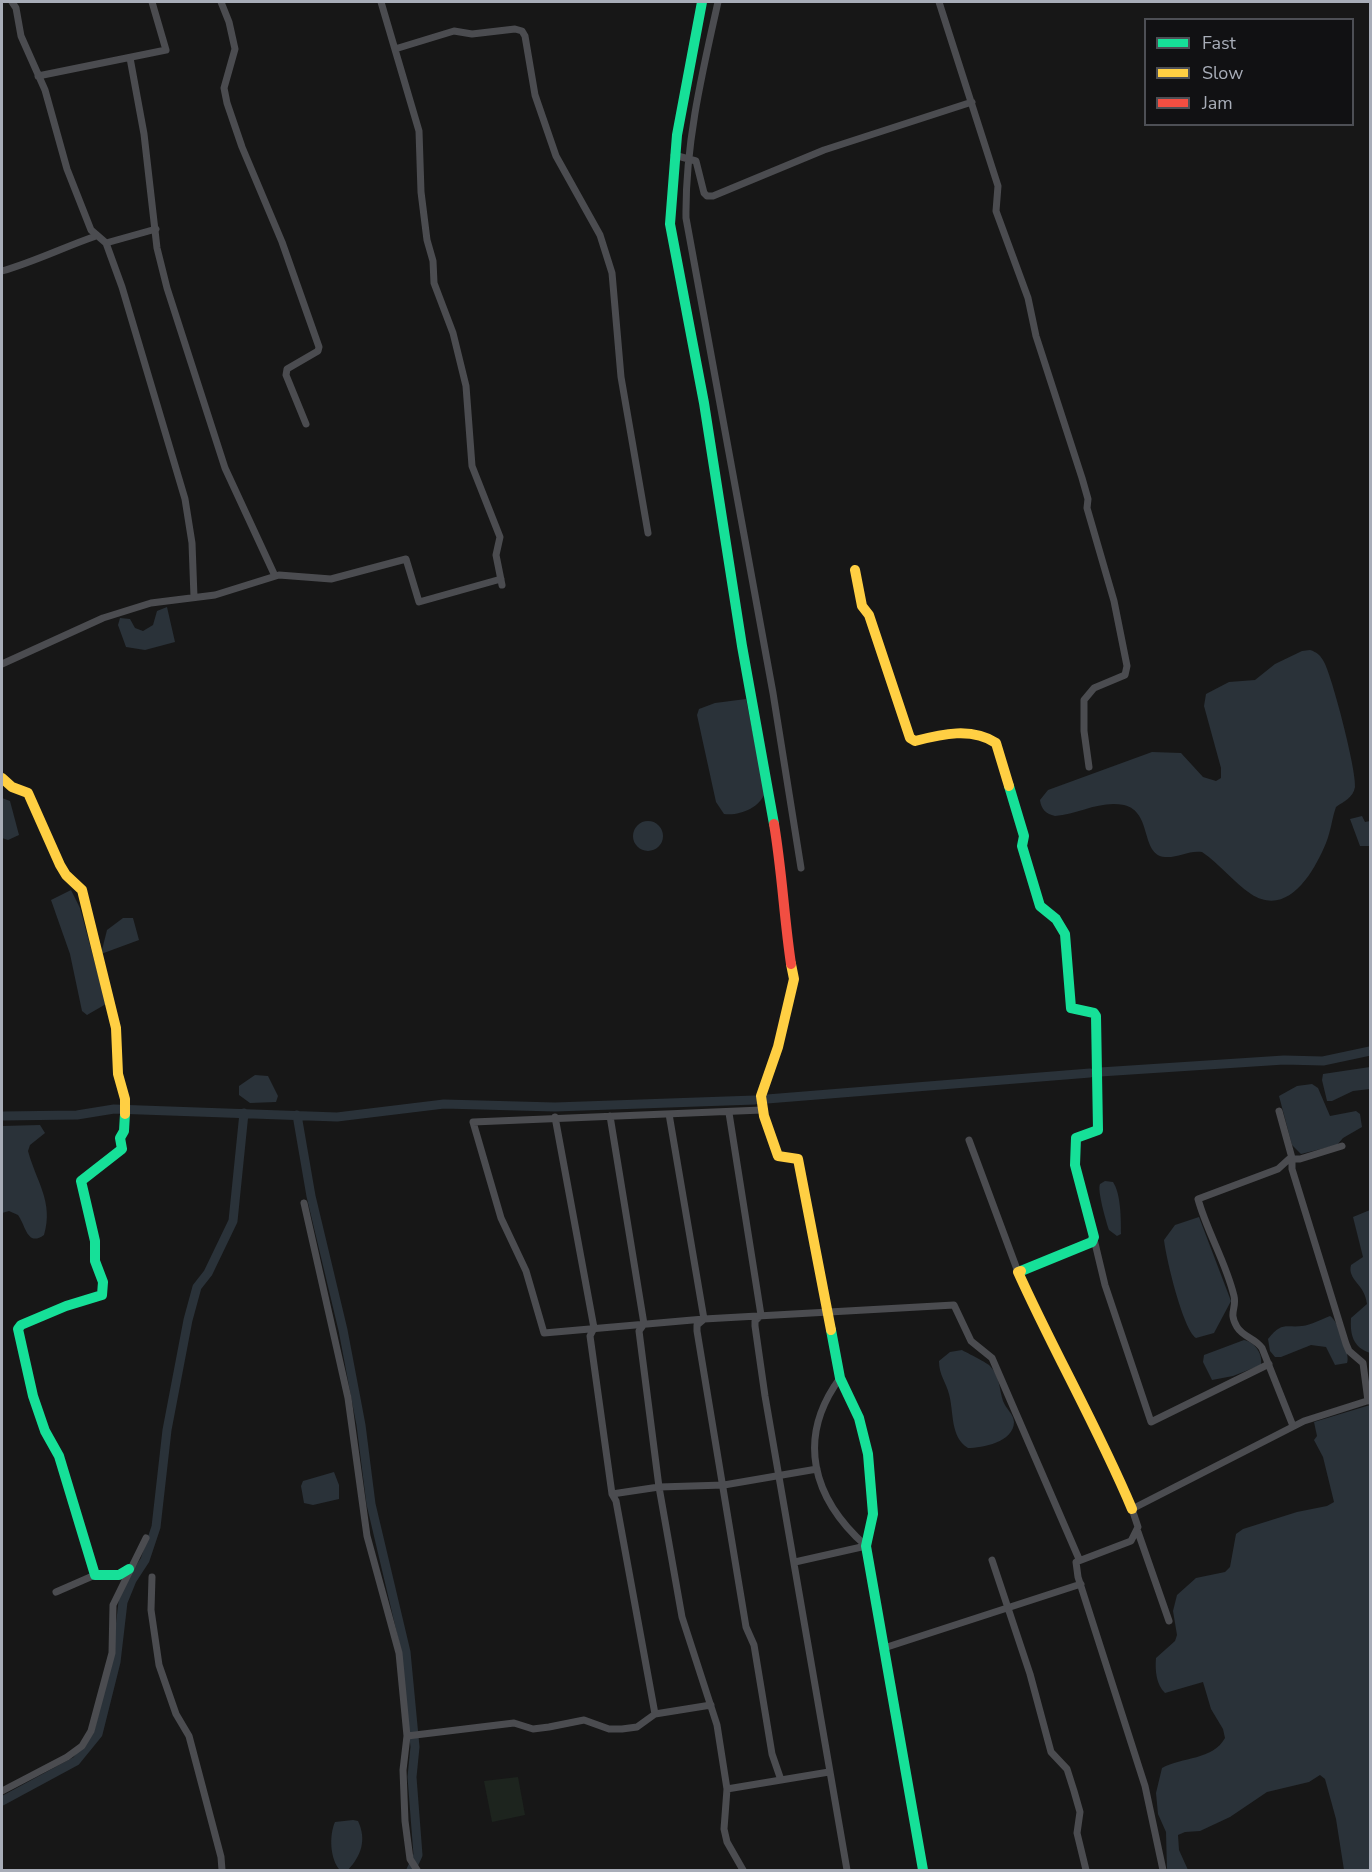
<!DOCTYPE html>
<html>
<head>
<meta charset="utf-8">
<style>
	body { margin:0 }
	#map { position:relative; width:1372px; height:1872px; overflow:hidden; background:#171717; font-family:"Nunito Sans",sans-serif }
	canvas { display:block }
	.frame { position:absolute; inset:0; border:3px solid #a8adb8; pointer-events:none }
	.legend { position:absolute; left:1144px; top:18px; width:210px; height:108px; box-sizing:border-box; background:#111113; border:2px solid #4d4f55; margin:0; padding:8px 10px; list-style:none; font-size:18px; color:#a8adb8 }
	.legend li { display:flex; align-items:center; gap:12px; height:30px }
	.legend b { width:30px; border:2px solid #4d4f55 }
</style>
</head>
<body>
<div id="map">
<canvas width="1372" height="1872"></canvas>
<div class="frame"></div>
<ul class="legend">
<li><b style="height:8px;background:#16e098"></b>Fast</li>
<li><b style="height:8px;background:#ffcf43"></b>Slow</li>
<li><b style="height:8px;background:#f24e42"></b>Jam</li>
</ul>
</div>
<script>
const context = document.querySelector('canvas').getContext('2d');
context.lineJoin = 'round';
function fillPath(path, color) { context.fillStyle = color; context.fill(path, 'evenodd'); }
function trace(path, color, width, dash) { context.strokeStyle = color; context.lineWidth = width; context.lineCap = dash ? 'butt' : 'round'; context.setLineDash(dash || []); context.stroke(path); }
fillPath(new Path2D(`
	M 518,1777 L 525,1815 L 492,1822 L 484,1781 Z`), '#1d241e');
fillPath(new Path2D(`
	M 167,607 L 175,642 L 145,650 L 126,647 L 118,625 L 120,618 L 130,619 L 135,628 L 143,631 L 153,625 L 157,611 Z
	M 1310,650 C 1317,652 1321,656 1324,662 C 1332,676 1357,772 1355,787 C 1353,798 1344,801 1336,807 C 1332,818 1331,831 1326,843 C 1314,872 1288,918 1251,894 C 1233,882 1220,864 1202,852 C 1189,850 1178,858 1165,857 C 1140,855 1153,812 1124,805 C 1100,800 1079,814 1055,816 C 1046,814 1041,809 1040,800 L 1048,790 L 1152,752 L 1181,753 L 1203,777 L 1216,781 L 1221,778 L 1221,768 L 1204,706 L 1206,694 L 1229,682 L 1255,680 L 1275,664 L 1302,651 Z
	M 746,699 L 765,793 C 759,808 740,816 724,814 L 716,802 L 697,715 L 699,709 L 715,703 Z
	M 2,798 L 10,801 L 19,835 L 8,840 L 2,838 Z
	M 1362,816 L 1365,822 L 1370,821 L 1370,846 L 1360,846 L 1350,819 Z
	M633 836a15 15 0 1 1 30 0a15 15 0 1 1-30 0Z
	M 71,890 L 80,908 L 106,1004 L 87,1015 L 82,1011 L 70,954 L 51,900 Z
	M 123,918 L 133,918 L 139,940 L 101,954 L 107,930 Z
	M 1370,1067 L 1370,1089 L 1353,1091 L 1332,1101 L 1327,1101 L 1322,1080 L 1323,1074 Z
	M 255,1075 L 268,1076 L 278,1096 L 276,1102 L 250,1103 L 239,1095 L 239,1086 Z
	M 1312,1084 L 1318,1088 L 1330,1116 L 1356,1111 L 1360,1114 L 1362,1127 L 1343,1138 L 1337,1145 L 1301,1154 L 1292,1145 L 1279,1096 L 1297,1086 Z
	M 40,1125 L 45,1133 L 30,1145 L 28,1151 C 36,1181 54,1202 44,1235 C 27,1247 26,1226 18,1215 L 9,1211 L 2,1213 L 2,1126 Z
	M 1105,1181 L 1113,1182 C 1121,1194 1121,1219 1121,1234 L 1117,1236 L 1109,1230 C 1106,1221 1097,1190 1100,1184 Z
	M 1370,1210 L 1370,1353 C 1353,1347 1350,1335 1351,1318 L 1367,1304 C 1365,1284 1347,1280 1351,1265 L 1363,1257 L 1353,1217 Z
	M 1199,1217 L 1231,1301 L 1214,1333 L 1196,1338 C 1183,1329 1166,1258 1164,1240 L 1175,1225 Z
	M 1330,1316 C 1338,1320 1351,1357 1347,1363 L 1335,1365 L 1326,1347 L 1311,1345 L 1281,1357 L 1275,1357 L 1270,1351 L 1268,1339 C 1282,1321 1286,1328 1302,1326 C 1311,1325 1322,1319 1330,1316 Z
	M 1244,1340 C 1255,1342 1263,1354 1261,1365 L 1233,1376 L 1212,1380 L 1203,1362 L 1204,1355 Z
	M 962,1350 C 967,1353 988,1363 990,1366 C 1000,1376 999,1389 1003,1401 C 1006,1409 1013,1413 1014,1422 C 1014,1442 982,1448 968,1448 C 950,1437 954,1412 949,1394 C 946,1382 939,1375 939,1361 L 950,1352 Z
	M 1370,1405 L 1370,1870 L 1344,1870 L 1336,1819 L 1325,1779 L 1320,1775 L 1309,1782 L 1267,1792 L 1230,1817 L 1200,1831 L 1185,1832 L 1178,1835 L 1179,1850 L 1188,1870 L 1167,1870 L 1166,1832 L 1158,1814 L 1156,1793 L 1162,1768 C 1182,1757 1213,1760 1225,1738 L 1223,1729 L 1211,1709 L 1203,1682 L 1165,1693 C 1156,1684 1155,1670 1156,1658 L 1175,1641 L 1177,1635 L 1173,1611 L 1177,1595 L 1196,1578 L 1225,1572 L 1230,1567 L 1236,1534 L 1243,1529 L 1297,1512 L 1327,1506 L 1334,1502 L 1323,1457 L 1314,1440 L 1317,1436 L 1314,1422 Z
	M 334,1472 L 339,1485 L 339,1499 L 313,1505 L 304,1503 L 301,1486 L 303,1481 Z
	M 353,1820 L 358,1821 C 367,1840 361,1856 348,1870 L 340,1870 C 330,1860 329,1835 335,1822 Z`), '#2a3239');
trace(new Path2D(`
	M 1100,1072 L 1284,1060 L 1323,1061 L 1370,1051
	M 767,1099 L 1090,1073
	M 297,1115 L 311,1196 L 343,1330 L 361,1425 L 371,1504 L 406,1652 L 415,1747 L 412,1777 L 418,1855 L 411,1870
	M 2,1116 L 77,1115 L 114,1109 L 337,1117 L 444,1104 L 555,1107 L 755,1100
	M 2,1801 L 76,1761 L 98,1734 L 116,1662 L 123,1602 L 132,1580 L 145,1560 L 156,1527 L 167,1430 L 188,1320 L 197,1287 L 208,1273 L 233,1221 L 244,1113`), '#2a3239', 9);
trace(new Path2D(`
	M 12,2 L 16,8 L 21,36 L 45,90 L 67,169 L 91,230 L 106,243 L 122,287 L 185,499 L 192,543 L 194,597
	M 221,2 L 229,22 L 235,49 L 224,88 L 227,103 L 242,147 L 282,242 L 319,347 L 318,351 L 287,369 L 286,375 L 306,424
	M 381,2 L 419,131 L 421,192 L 427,240 L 433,261 L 434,283 L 453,333 L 466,386 L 472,466 L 500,537 L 496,555 L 502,585
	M 718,2 C 702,73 685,145 686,218 L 773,693 L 801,868
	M 939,2 L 998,186 L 996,211 L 1028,298 L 1036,336 L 1082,478 L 1088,499 L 1087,508 L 1114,601 L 1127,666 L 1125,675 L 1094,688 L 1084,700 L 1084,731 L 1089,767
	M 395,49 L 454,31 L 472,34 L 515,29 L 522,31 L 525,36 L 535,95 L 556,156 L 600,235 L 612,273 L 621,377 L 648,533
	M 130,58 L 144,134 L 157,248 L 167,288 L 225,468 L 275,576
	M 38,76 L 166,50 L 152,2
	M 674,155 L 696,161 L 704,193 L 707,196 L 713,196 L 824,150 L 972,102
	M 106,243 L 156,229
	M 2,271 C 34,262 64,247 96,236
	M 2,664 L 103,618 L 151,603 L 215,595 L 279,575 L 331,579 L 406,559 L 419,602 L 501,579
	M 762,1110 L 473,1122 L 501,1218 L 526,1271 L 544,1333 L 704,1319 L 954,1305 L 971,1341 L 992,1358 L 1079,1559
	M 1279,1111 L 1292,1158 L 1292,1169 L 1346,1344 L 1349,1351 L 1363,1363 L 1368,1401
	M 729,1113 L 761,1315 L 755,1321 L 755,1326 L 765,1396 L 847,1870
	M 669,1114 L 704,1319 L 697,1325 L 697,1331 L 746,1627 L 754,1645 L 772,1754 L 781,1780
	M 610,1116 L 644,1324 L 639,1331 L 659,1487 L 682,1617 L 717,1725 L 727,1789 L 724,1829 L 727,1842 L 743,1870
	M 555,1117 L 594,1328 L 590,1336 L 612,1494 L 616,1501 L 655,1714
	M 969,1140 L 1018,1272
	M 304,1203 L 348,1398 L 367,1536 L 399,1653 L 407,1736 L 403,1770 L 405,1821 L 410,1859 L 417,1870
	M 1094,1239 L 1105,1285 L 1151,1422 L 1269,1364
	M 840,1378 C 796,1438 812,1498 866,1546
	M 1293,1426 L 1262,1348 C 1255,1338 1243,1337 1237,1327 C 1228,1312 1237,1309 1234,1296 C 1226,1262 1207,1232 1198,1199 L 1278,1169 L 1289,1159 L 1300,1159 L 1342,1146
	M 612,1494 L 659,1487 L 724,1485 L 817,1469
	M 1138,1532 L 1169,1621
	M 992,1560 L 1030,1674 L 1051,1752 L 1067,1769 L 1074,1791 L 1080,1812 L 1077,1833 L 1086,1870
	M 795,1562 L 866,1546
	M 152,1577 L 151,1610 L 159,1665 L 176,1714 L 189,1736 L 221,1857 L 222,1870
	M 56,1592 L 95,1575
	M 884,1648 L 1081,1584
	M 407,1736 L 514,1723 L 533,1729 L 549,1727 L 584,1720 L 609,1729 L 622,1729 L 637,1727 L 655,1714 L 711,1705
	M 727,1789 L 829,1772
	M 2,1791 L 67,1757 L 82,1746 L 91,1731 L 112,1653 L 113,1605 L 146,1538
	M 1163,1870 L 1145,1786 L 1078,1577 L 1076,1562 L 1131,1541 L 1138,1527 L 1132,1509 L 1304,1421 L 1370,1400`), '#4b4c50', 7);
trace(new Path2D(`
	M 702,2 L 677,135 L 670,224 L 704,403 L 742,646 L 774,824
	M 1009,786 L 1024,836 L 1022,846 L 1040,906 L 1056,919 L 1065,934 L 1071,1008 L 1094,1013 L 1096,1016 L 1098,1130 L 1076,1138 L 1075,1165 L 1094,1237 L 1092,1242 L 1021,1271
	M 125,1114 L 124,1131 L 120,1138 L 122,1149 L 81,1181 L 95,1241 L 95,1261 L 103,1282 L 102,1295 L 66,1306 L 21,1325 L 18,1329 L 33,1396 L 45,1431 L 59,1456 L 95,1575 L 119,1575 L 129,1569
	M 831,1330 L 840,1378 L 859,1418 L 868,1454 L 873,1514 L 866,1546 L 923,1870`), '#16e098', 10);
trace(new Path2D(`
	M 855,570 L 862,606 L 869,615 L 910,738 L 915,741 C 942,734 972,727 996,743 L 1009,786
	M 2,778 L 12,787 L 28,793 L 60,865 L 66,875 L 82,890 L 116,1028 L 118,1074 L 125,1099 L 125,1114
	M 791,964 L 794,979 L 778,1047 L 761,1096 L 764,1116 L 778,1156 L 798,1159 L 831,1330
	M 1021,1271 L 1018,1272 C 1054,1352 1098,1428 1132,1509`), '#ffcf43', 10);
trace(new Path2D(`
	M 774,824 C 782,871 784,917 791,964`), '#f24e42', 10);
</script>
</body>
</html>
